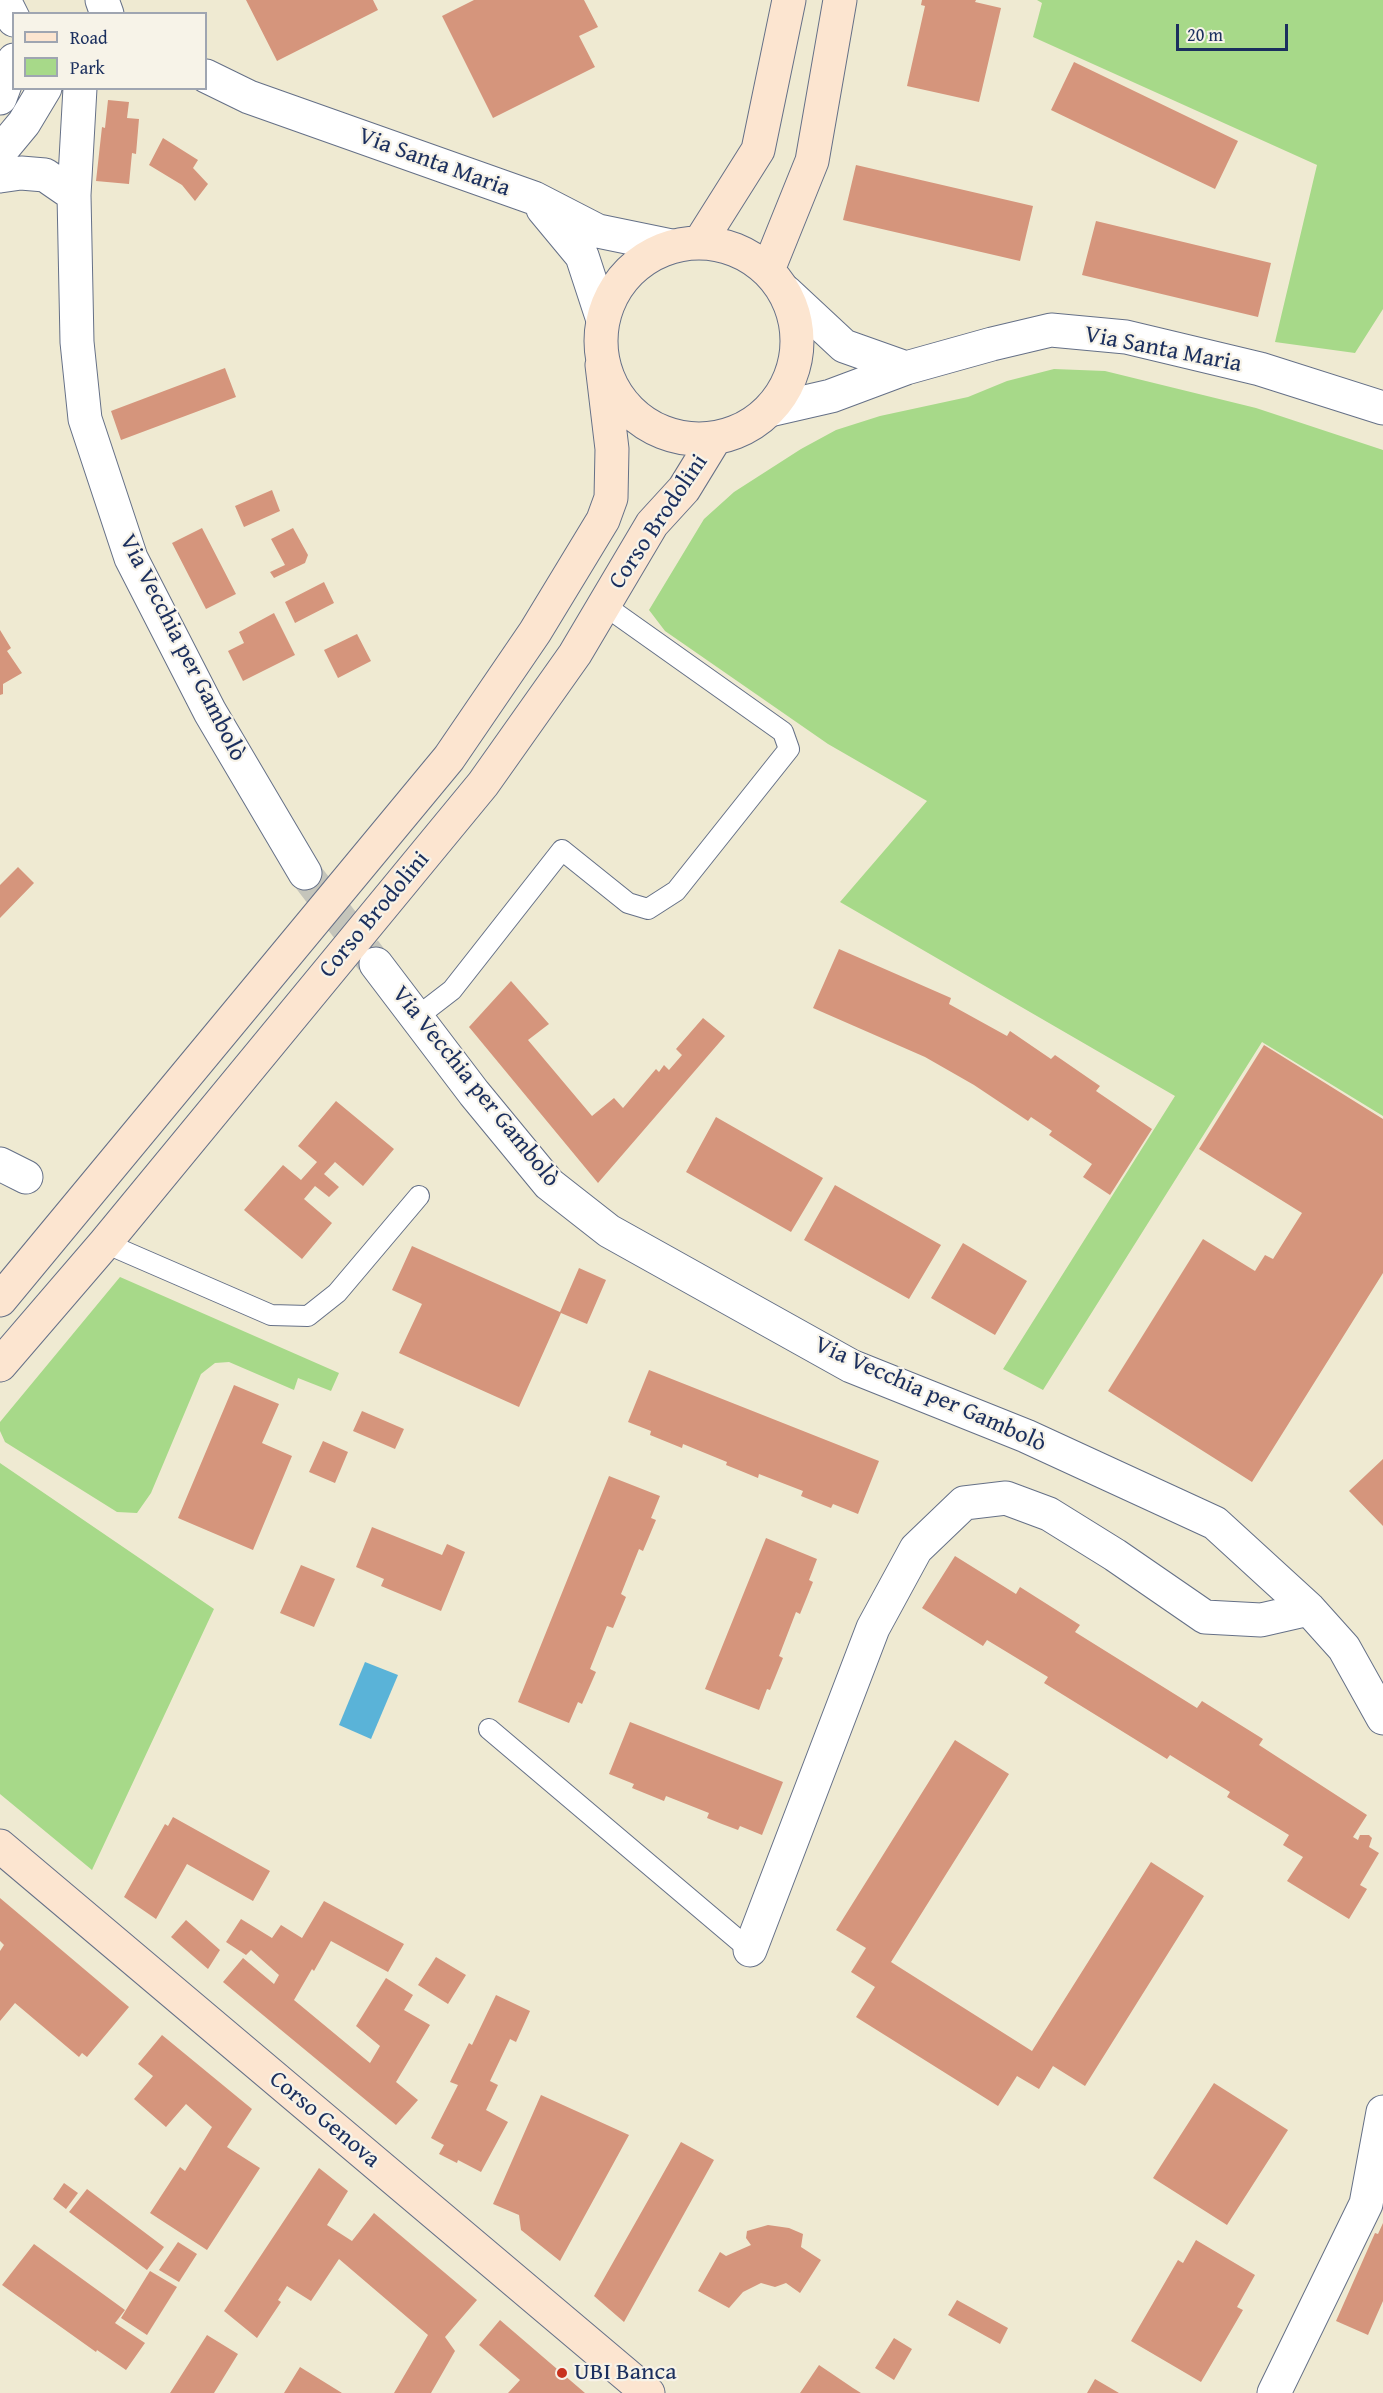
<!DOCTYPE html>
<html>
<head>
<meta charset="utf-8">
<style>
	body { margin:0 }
	#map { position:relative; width:1383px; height:2393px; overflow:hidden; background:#efead2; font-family:"Gentium Book Plus",serif }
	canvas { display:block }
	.legend { position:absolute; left:12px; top:12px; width:195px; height:78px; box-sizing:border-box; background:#f7f3e8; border:2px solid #9fa5b1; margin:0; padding:8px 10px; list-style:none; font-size:18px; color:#1b2f5e }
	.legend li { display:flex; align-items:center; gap:12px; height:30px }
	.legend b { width:30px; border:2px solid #9fa5b1 }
	.scale { position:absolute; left:1176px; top:24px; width:112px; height:27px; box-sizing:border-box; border:3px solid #1b2f5e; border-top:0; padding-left:8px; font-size:18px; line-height:21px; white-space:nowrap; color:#1b2f5e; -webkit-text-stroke:4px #f7f3e8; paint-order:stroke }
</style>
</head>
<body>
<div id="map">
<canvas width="1383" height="2393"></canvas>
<ul class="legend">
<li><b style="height:8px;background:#fce5d0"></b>Road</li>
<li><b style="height:16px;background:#a7d989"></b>Park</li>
</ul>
<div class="scale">20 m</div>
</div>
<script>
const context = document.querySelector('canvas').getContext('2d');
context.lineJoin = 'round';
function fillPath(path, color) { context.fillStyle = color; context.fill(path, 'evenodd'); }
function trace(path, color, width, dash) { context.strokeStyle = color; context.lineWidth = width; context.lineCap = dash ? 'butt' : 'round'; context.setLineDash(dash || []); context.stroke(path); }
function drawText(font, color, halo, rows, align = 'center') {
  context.font = font + ' "Gentium Book Plus",serif'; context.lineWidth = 4.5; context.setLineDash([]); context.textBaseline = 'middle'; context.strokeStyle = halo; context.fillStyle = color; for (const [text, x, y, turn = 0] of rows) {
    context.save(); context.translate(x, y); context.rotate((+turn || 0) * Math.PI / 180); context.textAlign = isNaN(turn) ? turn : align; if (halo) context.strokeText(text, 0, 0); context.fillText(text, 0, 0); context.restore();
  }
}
fillPath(new Path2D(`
	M 1037,0 L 1383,0 L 1383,309 L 1355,353 L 1275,342 L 1317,165 L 1033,37 L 1042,3 Z
	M 1054,369 L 1105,371 L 1256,408 L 1383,450 L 1383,1116 L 1262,1042 L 1043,1390 L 1003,1369 L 1175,1096 L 840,902 L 927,801 L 828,744 L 665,631 L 649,610 L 704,519 L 734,492 L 801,449 L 836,430 L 880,416 L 968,397 L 1007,381 Z
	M 120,1277 L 339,1373 L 331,1391 L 298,1378 L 294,1390 L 229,1362 L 215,1363 L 201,1374 L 151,1493 L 137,1513 L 117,1512 L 5,1442 L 0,1431 L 0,1422 Z
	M 0,1463 L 214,1609 L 92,1870 L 0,1794 Z`), '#a7d989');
fillPath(new Path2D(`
	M 365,1662 L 398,1675 L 371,1739 L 339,1725 Z`), '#5ab3d8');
fillPath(new Path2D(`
	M 246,0 L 373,0 L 378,10 L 277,61 Z
	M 474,0 L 584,0 L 598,27 L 579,36 L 595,67 L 493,118 L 442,16 Z
	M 922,0 L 976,0 L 975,2 L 1001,8 L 979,102 L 907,86 L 925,6 L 921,5 Z
	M 1074,62 L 1238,141 L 1215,189 L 1051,110 Z
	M 108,100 L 129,102 L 127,118 L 139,119 L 136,154 L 132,153 L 129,184 L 96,181 L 102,127 L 105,128 Z
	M 163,138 L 198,160 L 193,168 L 208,184 L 195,201 L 182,185 L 149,165 Z
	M 856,165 L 1033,206 L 1020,261 L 843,220 Z
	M 1096,221 L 1271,263 L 1258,317 L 1082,275 Z
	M 225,368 L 236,397 L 121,440 L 111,411 Z
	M 272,490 L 280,511 L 244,527 L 235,506 Z
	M 202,528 L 236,594 L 206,609 L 172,543 Z
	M 293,528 L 308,555 L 305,563 L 274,578 L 270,572 L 285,565 L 271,539 Z
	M 324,582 L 334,603 L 295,623 L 285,602 Z
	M 274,613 L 295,655 L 243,681 L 228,651 L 244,643 L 239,632 Z
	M 0,630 L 11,648 L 7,651 L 22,673 L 3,684 L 3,694 L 0,695 Z
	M 357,634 L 371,661 L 338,678 L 324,650 Z
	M 18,867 L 34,883 L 0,918 L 0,885 Z
	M 839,949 L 951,998 L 949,1004 L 1007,1036 L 1010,1031 L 1051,1059 L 1055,1055 L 1100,1086 L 1096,1091 L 1152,1129 L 1110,1195 L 1083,1177 L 1092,1164 L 1049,1135 L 1052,1131 L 1031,1117 L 1028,1121 L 974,1085 L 925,1057 L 813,1008 Z
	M 511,981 L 549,1024 L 528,1040 L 592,1116 L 614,1098 L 623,1108 L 656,1069 L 659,1072 L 664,1065 L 669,1070 L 682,1055 L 676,1049 L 703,1018 L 725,1036 L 598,1183 L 469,1027 Z
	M 1264,1045 L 1383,1119 L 1383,1273 L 1252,1482 L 1108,1391 L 1203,1239 L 1255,1271 L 1265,1255 L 1273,1259 L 1302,1213 L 1199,1149 Z
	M 336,1101 L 394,1149 L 363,1186 L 335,1162 L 324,1174 L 339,1187 L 329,1197 L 315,1186 L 304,1199 L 332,1223 L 302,1259 L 244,1210 L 283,1165 L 301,1180 L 317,1162 L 298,1146 Z
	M 716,1117 L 823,1178 L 791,1232 L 686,1172 Z
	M 835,1185 L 941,1245 L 909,1299 L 804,1240 Z
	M 963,1243 L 1027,1281 L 995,1335 L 931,1298 Z
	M 412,1246 L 560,1312 L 579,1268 L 606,1280 L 587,1324 L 561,1313 L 519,1407 L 399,1353 L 422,1304 L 392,1290 Z
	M 649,1370 L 879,1461 L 858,1514 L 833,1504 L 831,1508 L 801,1496 L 803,1491 L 759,1474 L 758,1478 L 741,1471 L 726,1465 L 727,1462 L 683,1444 L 682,1448 L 650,1435 L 651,1431 L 628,1422 Z
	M 234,1385 L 279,1404 L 262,1443 L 292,1456 L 253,1550 L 178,1518 Z
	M 362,1411 L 404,1429 L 395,1449 L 353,1431 Z
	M 323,1441 L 348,1452 L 335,1483 L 309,1472 Z
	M 1383,1459 L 1383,1526 L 1349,1491 Z
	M 609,1476 L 660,1496 L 651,1518 L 656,1520 L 643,1551 L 639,1549 L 621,1594 L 626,1597 L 613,1628 L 607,1626 L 590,1669 L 596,1672 L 582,1704 L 578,1702 L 569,1723 L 518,1702 Z
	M 372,1527 L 442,1555 L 447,1544 L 465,1552 L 441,1611 L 381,1586 L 384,1579 L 356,1567 Z
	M 766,1538 L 817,1559 L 809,1580 L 813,1582 L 800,1614 L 796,1612 L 779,1656 L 783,1658 L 770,1690 L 767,1689 L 759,1710 L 705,1689 Z
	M 955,1556 L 1016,1594 L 1020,1587 L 1080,1625 L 1075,1632 L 1197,1708 L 1202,1701 L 1263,1739 L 1259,1745 L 1367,1815 L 1353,1837 L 1358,1840 L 1360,1835 L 1369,1835 L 1372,1838 L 1369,1847 L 1379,1853 L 1360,1885 L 1367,1889 L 1349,1919 L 1287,1881 L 1303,1857 L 1283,1845 L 1289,1835 L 1227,1797 L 1230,1792 L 1170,1755 L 1167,1759 L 1044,1683 L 1048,1677 L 987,1640 L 983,1646 L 922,1608 Z
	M 301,1565 L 335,1579 L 314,1627 L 280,1613 Z
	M 630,1722 L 783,1782 L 762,1835 L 740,1826 L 738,1830 L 722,1824 L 707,1818 L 709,1813 L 666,1796 L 664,1801 L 632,1788 L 634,1784 L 609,1774 Z
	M 955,1740 L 1009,1774 L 891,1962 L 1032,2051 L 1151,1862 L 1204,1896 L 1085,2086 L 1053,2066 L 1039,2089 L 1017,2076 L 998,2106 L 856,2017 L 875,1987 L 851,1972 L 866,1948 L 836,1930 Z
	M 173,1817 L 270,1871 L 253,1901 L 187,1864 L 156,1919 L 124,1897 L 165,1824 L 168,1826 Z
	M 0,1898 L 129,2007 L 87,2057 L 82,2053 L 79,2057 L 15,2003 L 0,2021 L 0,1951 L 4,1945 L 0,1941 Z
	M 324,1901 L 404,1944 L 388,1972 L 331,1941 L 314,1971 L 312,1969 L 294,2000 L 370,2063 L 380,2046 L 356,2026 L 386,1978 L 413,1995 L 404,2010 L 430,2025 L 396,2082 L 418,2100 L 396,2125 L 223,1982 L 243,1958 L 274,1984 L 279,1975 L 251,1950 L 246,1955 L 226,1942 L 241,1919 L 272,1938 L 281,1925 L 302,1938 Z
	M 186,1920 L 220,1950 L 208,1969 L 171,1937 Z
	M 436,1957 L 466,1975 L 448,2004 L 418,1985 Z
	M 496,1995 L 530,2011 L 516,2042 L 510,2039 L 490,2081 L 498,2085 L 486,2110 L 508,2122 L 481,2172 L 458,2160 L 457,2163 L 439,2154 L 444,2145 L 431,2138 L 458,2085 L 450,2082 L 469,2043 L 472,2045 Z
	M 162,2035 L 252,2109 L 227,2147 L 260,2168 L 207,2250 L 150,2213 L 180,2167 L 185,2171 L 212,2127 L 186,2104 L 166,2127 L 134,2099 L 153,2076 L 138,2064 Z
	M 1214,2083 L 1288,2130 L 1227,2225 L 1153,2178 Z
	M 541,2095 L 629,2135 L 560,2261 L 521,2230 L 519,2215 L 493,2204 Z
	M 681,2142 L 714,2160 L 624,2322 L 594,2296 Z
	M 319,2168 L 348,2191 L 327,2225 L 352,2241 L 374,2213 L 477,2300 L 445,2337 L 455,2351 L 431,2393 L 394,2393 L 428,2335 L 339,2259 L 311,2301 L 287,2286 L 278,2300 L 281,2302 L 257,2338 L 224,2311 Z
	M 64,2183 L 78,2193 L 66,2209 L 53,2199 Z
	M 87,2189 L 164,2247 L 147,2270 L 69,2212 Z
	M 1383,2223 L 1383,2301 L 1368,2335 L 1336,2321 L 1375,2233 L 1378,2234 Z
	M 768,2225 L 789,2228 L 803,2234 L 801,2247 L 821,2260 L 800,2293 L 786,2283 L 775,2287 L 761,2283 L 743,2292 L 729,2308 L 698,2291 L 720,2252 L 726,2256 L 751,2245 L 746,2238 L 747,2231 Z
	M 1196,2240 L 1255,2275 L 1237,2307 L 1243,2310 L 1201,2382 L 1131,2341 L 1178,2260 L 1183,2263 Z
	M 178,2242 L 197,2254 L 179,2282 L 159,2270 Z
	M 34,2244 L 125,2310 L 115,2323 L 145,2343 L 126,2370 L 97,2350 L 96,2352 L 2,2285 Z
	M 150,2271 L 177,2287 L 147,2335 L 121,2318 Z
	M 957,2300 L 1008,2328 L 1000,2344 L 948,2315 Z
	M 500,2320 L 585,2393 L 508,2393 L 520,2380 L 479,2345 Z
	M 207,2335 L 238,2354 L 214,2393 L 170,2393 Z
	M 894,2338 L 912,2349 L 894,2380 L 875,2368 Z
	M 819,2365 L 853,2388 L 861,2393 L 800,2393 Z
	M 300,2367 L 342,2393 L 284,2393 Z
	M 1095,2379 L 1119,2393 L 1087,2393 Z`), '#d5957c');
trace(new Path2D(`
	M 305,873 L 372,960`), '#c5c5bb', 33, [33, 16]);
const service = new Path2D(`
	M 417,1017 L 452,990 L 562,850 L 628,903 L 648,909 L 676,891 L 789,749 L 783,732 L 604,605
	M 105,1243 L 271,1315 L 308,1316 L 337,1293 L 419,1196
	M 489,1729 L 750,1950`);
const minor = new Path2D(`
	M 4,0 L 14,20
	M 102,0 L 107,14
	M 206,76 L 249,97 L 534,198 L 598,231 L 671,246
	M 80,88 L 74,195 L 77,342 L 85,419 L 131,558 L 210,712 L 305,873
	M 0,98 L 14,60
	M 0,152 L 24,123 L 45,88
	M 0,176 L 21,173 L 45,175 L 74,195
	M 543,209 L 582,256 L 602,317
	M 786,292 L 844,346 L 906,368
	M 770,410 L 831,396 L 906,368 L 992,344 L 1051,330 L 1126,337 L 1260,369 L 1383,408
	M 376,964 L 474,1093 L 549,1184 L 609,1231 L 851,1366 L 1026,1436 L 1215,1523 L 1309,1609 L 1344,1648 L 1383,1718
	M 0,1164 L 26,1177
	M 750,1950 L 873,1628 L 916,1549 L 964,1503 L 1006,1498 L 1049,1514 L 1115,1555 L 1205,1617 L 1261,1620 L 1309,1609
	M 1274,2393 L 1366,2204 L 1383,2112`);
const secondary = new Path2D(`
	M 700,242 L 758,150 L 789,0
	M601 341a98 98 0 1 1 196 0a98 98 0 1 1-196 0Z
	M 768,270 L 812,161 L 840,0
	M 0,1300 L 449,758 L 535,632 L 603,520 L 611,498 L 612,449 L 602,365
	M 0,1365 L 105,1243 L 483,784 L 575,654 L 652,524 L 684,489 L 714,440
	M 0,1846 L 648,2393`);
trace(service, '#657087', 22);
trace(minor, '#657087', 35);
trace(secondary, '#657087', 35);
trace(service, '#fff', 20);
trace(minor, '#fff', 33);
trace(secondary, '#fce5d0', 33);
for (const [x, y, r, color] of [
	[562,2373,6,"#c8321e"]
]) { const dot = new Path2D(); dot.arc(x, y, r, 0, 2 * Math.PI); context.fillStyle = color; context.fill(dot); trace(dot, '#f7f3e8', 2); }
drawText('24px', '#1b2f5e', '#f7f3e8', [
	["Via Santa Maria",434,163,20],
	["Via Santa Maria",1163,350,11],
	["Corso Brodolini",659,522,-56],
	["Via Vecchia per Gambolò",182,648,63],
	["Corso Brodolini",375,915,-50],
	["Via Vecchia per Gambolò",475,1087,51],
	["Via Vecchia per Gambolò",930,1395,24],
	["Corso Genova",324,2120,40]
]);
drawText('24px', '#1b2f5e', '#f7f3e8', [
	["UBI Banca",574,2373]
], 'left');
</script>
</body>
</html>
